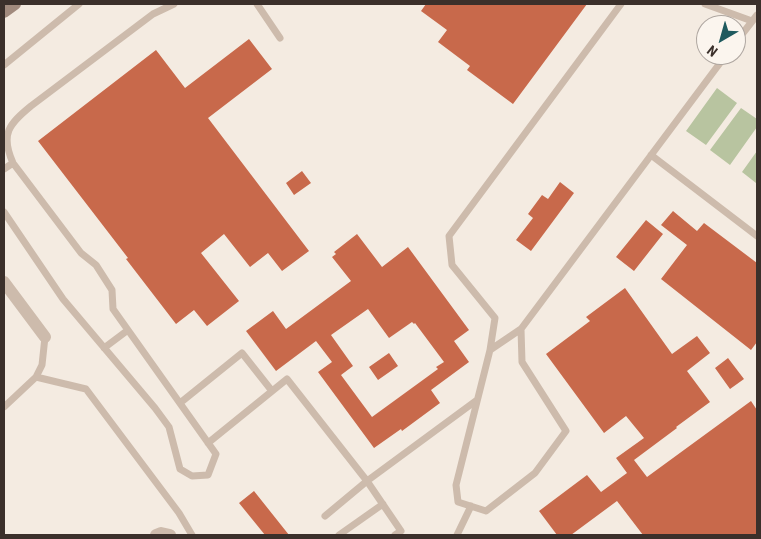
<!DOCTYPE html>
<html>
<head>
<meta charset="utf-8">
<style>
	body { margin:0 }
	#map { position:relative; width:761px; height:539px; overflow:hidden; background:#f4ebe1; font-family:"Roboto Condensed",sans-serif }
	canvas { display:block }
	.frame { position:absolute; inset:0; border:5px solid #3b302b; pointer-events:none }
	.north { position:absolute; left:696px; top:15px; width:50px; height:50px; box-sizing:border-box; background:#fbf5ee; border:1px solid #aea6a0; border-radius:50%; rotate:218deg; font-size:14px; font-weight:700; line-height:20px; text-align:center; color:#3b302b }
	.north::after { content:''; display:block; margin:auto; width:18px; height:22px; background:#1f5a5e; clip-path:polygon(50% 0,100% 100%,50% 72%,0 100%) }
</style>
</head>
<body>
<div id="map">
<canvas width="761" height="539"></canvas>
<div class="frame"></div>
<div class="north">N</div>
</div>
<script>
const context = document.querySelector('canvas').getContext('2d');
context.lineJoin = 'round';
function fillPath(path, color) { context.fillStyle = color; context.fill(path, 'evenodd'); }
function trace(path, color, width, dash) { context.strokeStyle = color; context.lineWidth = width; context.lineCap = dash ? 'butt' : 'round'; context.setLineDash(dash || []); context.stroke(path); }
fillPath(new Path2D(`
	M 717,88 L 737,103 L 706,145 L 686,131 Z
	M 741,108 L 757,119 L 757,127 L 730,165 L 710,150 Z
	M 757,151 L 757,181 L 756,183 L 742,172 Z`), '#b8c4a0');
fillPath(new Path2D(`
	M 426,4 L 587,4 L 513,104 L 467,70 L 470,66 L 438,42 L 447,30 L 421,11 Z
	M 249,39 L 272,69 L 208,118 L 309,251 L 282,271 L 268,253 L 250,267 L 224,234 L 201,253 L 239,301 L 207,326 L 194,310 L 176,324 L 126,259 L 128,258 L 38,141 L 156,50 L 185,88 Z
	M 302,171 L 311,183 L 294,195 L 286,183 Z
	M 560,182 L 574,193 L 531,251 L 516,240 L 533,218 L 528,214 L 542,195 L 548,199 Z
	M 673,211 L 697,231 L 704,223 L 757,263 L 757,342 L 751,350 L 661,279 L 687,245 L 661,225 Z
	M 646,220 L 663,234 L 634,271 L 616,257 Z
	M 357,234 L 382,267 L 408,247 L 469,330 L 454,341 L 469,362 L 431,390 L 440,403 L 402,431 L 401,429 L 374,448 L 318,372 L 332,362 L 316,341 L 276,371 L 246,331 L 273,311 L 286,329 L 351,281 L 332,257 L 336,254 L 334,252 ZM 368,309 L 389,338 L 412,322 L 414,324 L 415,323 L 444,362 L 436,367 L 438,369 L 372,417 L 341,375 L 353,366 L 331,335 Z
	M 625,288 L 672,354 L 697,336 L 710,353 L 687,371 L 710,402 L 676,427 L 677,428 L 634,460 L 647,477 L 751,401 L 757,410 L 757,535 L 643,535 L 617,501 L 571,535 L 557,535 L 539,511 L 587,475 L 601,492 L 627,473 L 616,458 L 644,438 L 626,416 L 604,433 L 546,354 L 590,321 L 586,317 Z
	M 389,353 L 398,366 L 378,380 L 369,367 Z
	M 728,358 L 744,379 L 730,389 L 715,368 Z
	M 254,491 L 289,535 L 265,535 L 239,503 Z`), '#c8694b');
trace(new Path2D(`
	M 257,4 L 280,38
	M 705,4 L 752,21
	M 736,42 L 757,15
	M 4,65 L 79,4
	M 651,155 L 757,236
	M 4,169 L 13,163
	M 4,212 L 63,299 L 155,408 L 169,427 L 180,469 L 192,476 L 208,475 L 216,454 L 113,309 L 112,290 L 96,265 L 81,253 L 13,163 C 0,134 9,124 31,106 L 153,14 L 174,4
	M 521,329 L 522,362 L 566,431 L 535,473 L 486,511 L 458,502 L 456,485 L 490,350 L 521,329 L 726,55
	M 104,348 L 128,330
	M 490,350 L 495,318 L 452,265 L 449,236 L 621,4
	M 36,377 L 86,389 L 179,513 L 192,535
	M 180,403 L 242,353 L 272,391
	M 4,407 L 36,377 L 42,365 L 45,337
	M 208,443 L 287,379 L 367,481 L 325,516
	M 339,535 L 383,504
	M 395,535 L 401,531 L 367,481 L 477,400
	M 457,535 L 471,506`), '#cdbbac', 7);
trace(new Path2D(`
	M 4,282 L 45,337
	M 156,535 L 161,533 L 170,535`), '#cdbbac', 12);
trace(new Path2D(`
	M 4,12 L 15,4`), '#a18a7d', 12);
</script>
</body>
</html>
